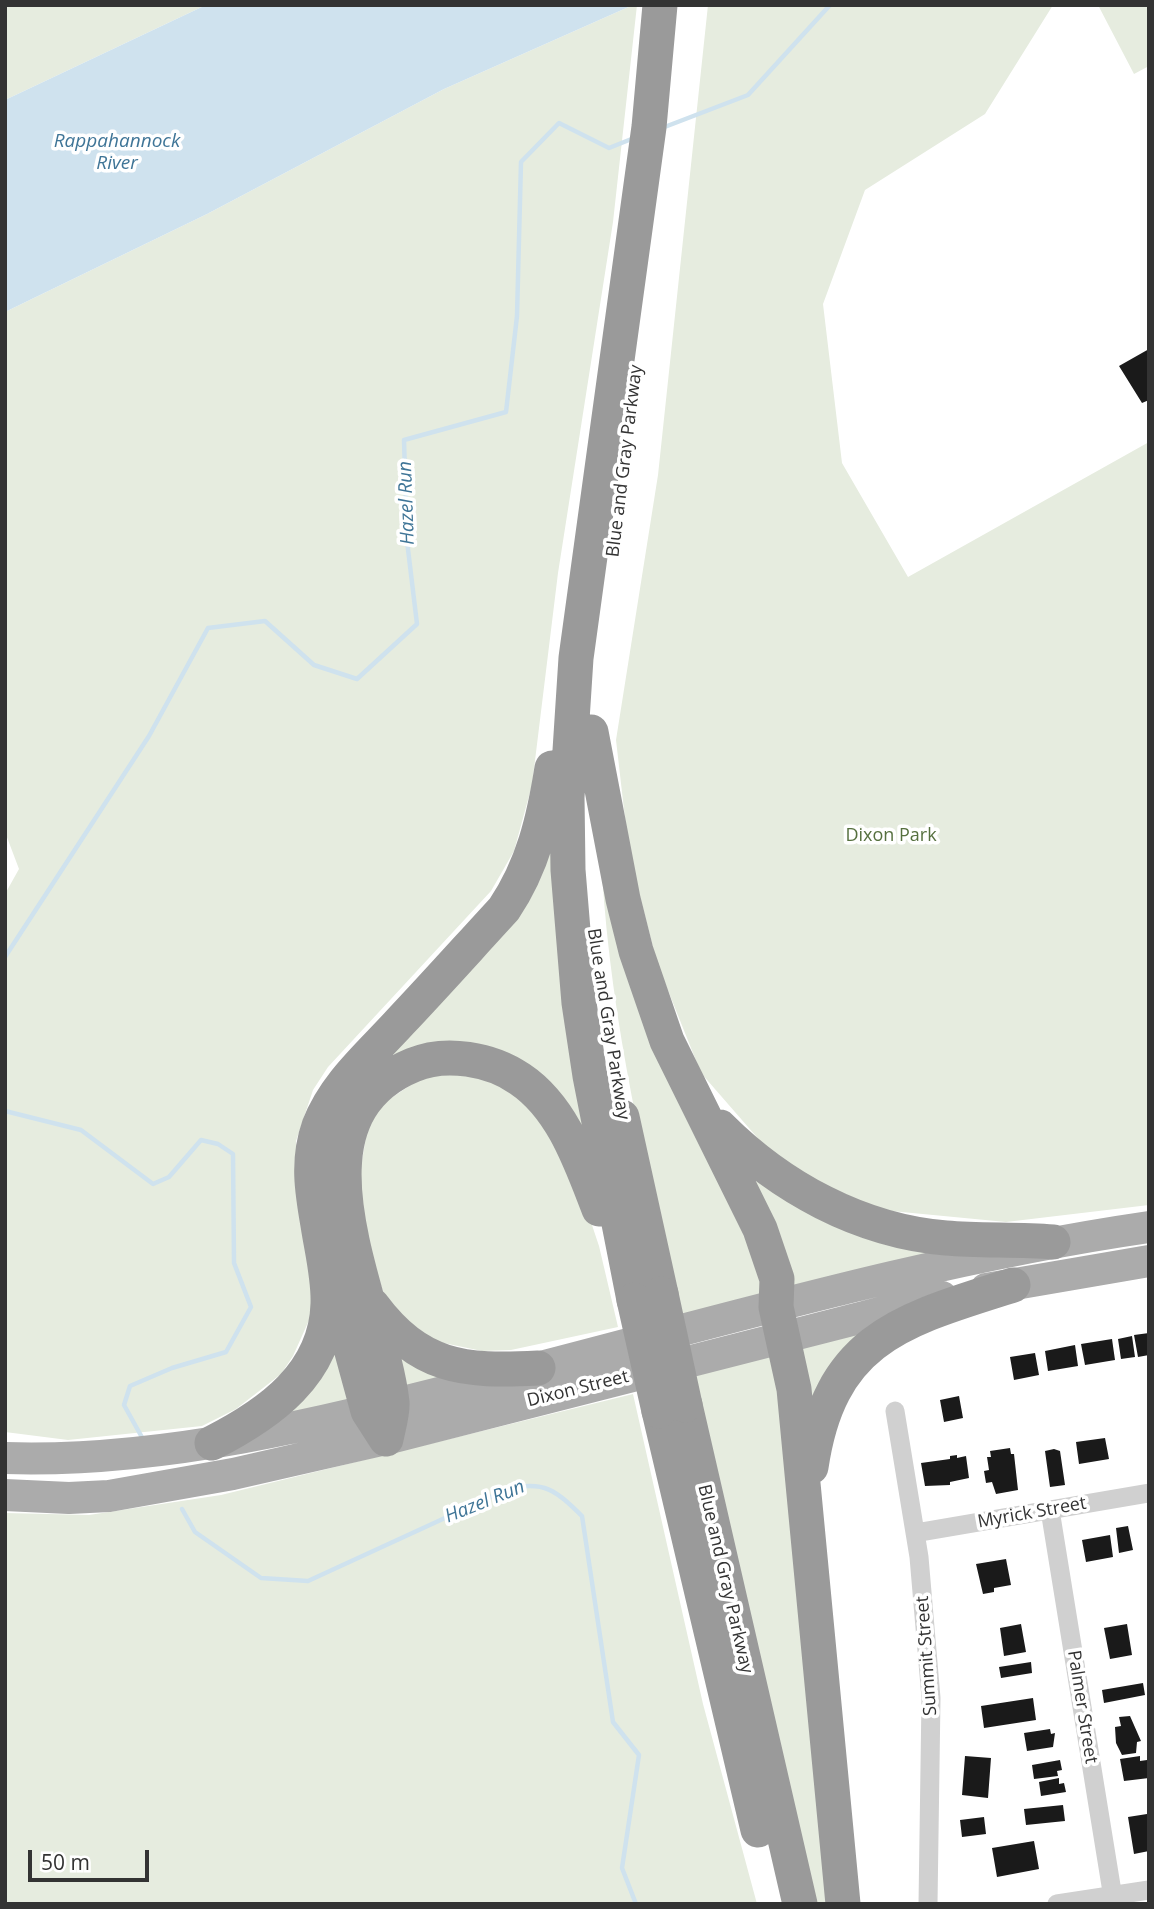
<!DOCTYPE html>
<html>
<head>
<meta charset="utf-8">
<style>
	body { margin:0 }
	#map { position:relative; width:1154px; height:1909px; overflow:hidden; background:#fff; font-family:"Open Sans",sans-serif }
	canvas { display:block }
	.frame { position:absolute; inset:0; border:7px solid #333; pointer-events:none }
	.scale { position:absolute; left:28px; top:1850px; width:121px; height:32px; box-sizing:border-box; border:4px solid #333; border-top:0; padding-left:9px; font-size:21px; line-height:24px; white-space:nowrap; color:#333; -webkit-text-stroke:5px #fff; paint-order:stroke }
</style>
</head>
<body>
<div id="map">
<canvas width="1154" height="1909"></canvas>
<div class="frame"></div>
<div class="scale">50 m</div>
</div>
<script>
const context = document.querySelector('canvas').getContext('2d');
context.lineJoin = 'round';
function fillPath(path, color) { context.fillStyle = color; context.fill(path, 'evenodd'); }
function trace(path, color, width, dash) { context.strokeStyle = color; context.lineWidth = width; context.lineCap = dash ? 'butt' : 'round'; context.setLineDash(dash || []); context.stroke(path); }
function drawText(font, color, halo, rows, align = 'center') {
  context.font = font + ' "Open Sans",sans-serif'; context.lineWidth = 7; context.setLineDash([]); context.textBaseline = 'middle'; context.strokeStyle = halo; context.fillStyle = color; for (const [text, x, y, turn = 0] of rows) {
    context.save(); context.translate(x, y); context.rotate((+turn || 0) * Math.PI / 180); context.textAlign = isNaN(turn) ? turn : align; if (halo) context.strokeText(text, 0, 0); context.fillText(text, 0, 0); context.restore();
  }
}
fillPath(new Path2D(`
	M 5,5 L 206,5 L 5,100 Z
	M 633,5 L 637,5 L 613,222 L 558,573 L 532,785 L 514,851 L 491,891 L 328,1067 L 313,1090 L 296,1141 L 297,1194 L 314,1268 L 310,1318 L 293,1356 L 281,1374 L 236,1409 L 202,1426 L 68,1440 L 5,1432 L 5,894 L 19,869 L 5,832 L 5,312 L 207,214 L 444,89 Z
	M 708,5 L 1053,5 L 985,114 L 865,190 L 823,304 L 842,463 L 908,577 L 1149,442 L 1149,1205 L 1006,1222 L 881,1210 L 782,1166 L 701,1073 L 657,963 L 629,853 L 616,740 L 658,475 Z
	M 1098,5 L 1149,5 L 1149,66 L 1134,74 Z
	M 550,845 L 589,1143 L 478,1052 L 354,1103 L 331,1128 Z
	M 602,872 L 737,1198 L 765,1293 L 681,1317 C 646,1169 611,1024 602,872 Z
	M 444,1063 L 528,1097 L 582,1195 L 599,1246 L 618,1327 L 511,1350 L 482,1351 L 434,1341 L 387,1304 L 355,1204 L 370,1112 Z
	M 752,1170 L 971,1248 L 788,1291 Z
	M 885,1321 L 810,1418 L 796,1344 Z
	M 330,1341 L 357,1400 L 271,1419 Z
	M 388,1342 L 447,1373 L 402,1392 Z
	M 777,1350 L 833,1904 L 816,1904 L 694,1371 Z
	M 633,1394 L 703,1704 L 757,1904 L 5,1904 L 5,1513 L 89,1515 L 221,1495 Z`), '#e6ecdf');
fillPath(new Path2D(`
	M 206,5 L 633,5 L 444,89 L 207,214 L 5,312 L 5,100 Z`), '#cfe2ee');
trace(new Path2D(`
	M 662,128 L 748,95 L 830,5
	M 5,957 L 149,736 L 208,628 L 265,621 L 314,665 L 357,679 L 417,624 L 407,541 L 404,440 L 506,412 L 517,316 L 521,162 L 559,123 L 609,148 L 634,138
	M 5,1111 L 81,1130 L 153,1184 L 169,1177 L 201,1140 L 218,1144 L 233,1154 L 234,1263 L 251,1307 L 226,1352 L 172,1368 L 130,1386 L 124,1405 L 144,1441
	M 182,1509 L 195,1532 L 261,1578 L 308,1581 L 508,1489 C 545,1480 556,1491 582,1516 L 613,1722 L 639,1755 L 622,1868 L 636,1904`), '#cfe2ee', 4.5);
fillPath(new Path2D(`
	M 1149,349 L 1149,400 L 1142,403 L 1119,366 Z
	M 1149,1333 L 1149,1355 L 1138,1357 L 1134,1335 Z
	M 1132,1336 L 1135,1357 L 1121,1359 L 1118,1339 Z
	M 1112,1339 L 1115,1360 L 1085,1365 L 1081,1344 Z
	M 1075,1345 L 1078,1366 L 1048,1371 L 1045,1351 Z
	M 1035,1353 L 1039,1375 L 1014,1380 L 1010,1357 Z
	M 959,1396 L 963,1418 L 944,1422 L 940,1400 Z
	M 1105,1438 L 1109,1459 L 1079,1464 L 1076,1442 Z
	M 1010,1448 L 1011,1454 L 1014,1454 L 1018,1490 L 996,1494 L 992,1482 L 986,1483 L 984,1471 L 989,1470 L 987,1457 L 991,1457 L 990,1451 Z
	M 1054,1449 L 1060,1451 L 1065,1485 L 1050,1487 L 1045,1451 Z
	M 957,1455 L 957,1458 L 966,1456 L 969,1478 L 950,1482 L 950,1485 L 925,1486 L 921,1463 L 950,1459 L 950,1456 Z
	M 1128,1526 L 1133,1550 L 1119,1553 L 1116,1528 Z
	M 1110,1535 L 1113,1557 L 1086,1562 L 1082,1540 Z
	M 1006,1559 L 1011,1585 L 994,1588 L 994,1592 L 983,1594 L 976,1564 Z
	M 1021,1624 L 1026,1652 L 1004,1656 L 1000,1628 Z
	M 1127,1624 L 1132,1655 L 1110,1659 L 1104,1628 Z
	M 1031,1662 L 1032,1673 L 1001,1678 L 999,1667 Z
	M 1143,1683 L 1145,1695 L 1104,1703 L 1102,1690 Z
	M 1033,1698 L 1036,1720 L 984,1728 L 981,1706 Z
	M 1130,1716 L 1141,1741 L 1137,1742 L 1136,1753 L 1122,1755 L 1116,1743 L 1115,1727 L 1121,1726 L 1119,1717 Z
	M 1050,1729 L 1051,1734 L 1055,1733 L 1053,1747 L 1027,1751 L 1024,1733 Z
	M 965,1756 L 991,1758 L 988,1798 L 962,1795 Z
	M 1140,1756 L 1140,1761 L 1147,1760 L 1149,1778 L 1124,1781 L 1120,1759 Z
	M 1060,1760 L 1062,1770 L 1057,1771 L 1058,1776 L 1034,1779 L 1032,1765 Z
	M 1059,1778 L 1059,1784 L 1064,1783 L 1066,1792 L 1041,1796 L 1039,1782 Z
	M 1063,1805 L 1065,1821 L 1026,1825 L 1024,1809 Z
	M 1147,1814 L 1149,1851 L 1134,1854 L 1128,1817 Z
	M 984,1817 L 986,1834 L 962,1837 L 960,1820 Z
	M 1034,1841 L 1039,1869 L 997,1877 L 992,1848 Z`), '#1a1a1a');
trace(new Path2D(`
	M 895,1411 L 919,1557 L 931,1698 L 928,1904
	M 1050,1510 L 1114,1904
	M 915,1533 L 1149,1493
	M 1057,1904 L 1149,1890`), '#d0d0d0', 19);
trace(new Path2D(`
	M 986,1289 L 1149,1261
	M 5,1458 C 166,1463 325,1422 479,1383 C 701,1327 922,1260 1149,1227
	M 5,1495 L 69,1498 L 109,1496 L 233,1474 L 386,1439 L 942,1297`), '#ababab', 32);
trace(new Path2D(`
	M 591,732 L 623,899 L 636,951 L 667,1041 L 760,1229 L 777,1279 L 776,1307 L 794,1389 L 843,1904
	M 622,1117 L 661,1294
	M 720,1127 C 780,1187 860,1231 946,1238 C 981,1241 1017,1239 1053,1242
	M 335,1290 L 368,1411 L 386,1439
	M 634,1300 L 590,1076 L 579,1003 L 568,870 L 567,797 L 576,658 L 649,127 L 660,5
	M 372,1305 C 419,1368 463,1372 538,1368
	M 685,1405 L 800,1904
	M 659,1411 L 758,1830
	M 386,1439 C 388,1428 393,1413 392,1402 C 381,1303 278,1121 413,1065 C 446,1051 491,1059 520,1079 C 563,1108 581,1163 599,1209
	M 212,1443 C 269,1414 326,1374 328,1304 C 329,1278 322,1251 318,1225 C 312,1191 307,1160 319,1126 C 335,1084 370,1055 400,1022 C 435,985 469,947 504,909 C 533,866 544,819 552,768
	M 811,1467 C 830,1337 903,1320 1013,1285`), '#9a9a9a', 35);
trace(new Path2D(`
	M 661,1294 L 685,1405
	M 634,1300 L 659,1411`), '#9a9a9a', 35);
drawText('18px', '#333', '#fff', [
	["Blue and Gray Parkway",625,461,-83],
	["Blue and Gray Parkway",608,1024,81],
	["Dixon Street",578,1389,-14],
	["Myrick Street",1032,1513,-10],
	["Blue and Gray Parkway",725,1579,77],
	["Summit Street",927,1656,-94],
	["Palmer Street",1082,1707,81]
]);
drawText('18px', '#56703f', '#fff', [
	["Dixon Park",891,836]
]);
drawText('italic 19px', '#3f7597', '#fff', [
	["Rappahannock",117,142],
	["River",117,164],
	["Hazel Run",407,503,-92],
	["Hazel Run",485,1502,-22]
]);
</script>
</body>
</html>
